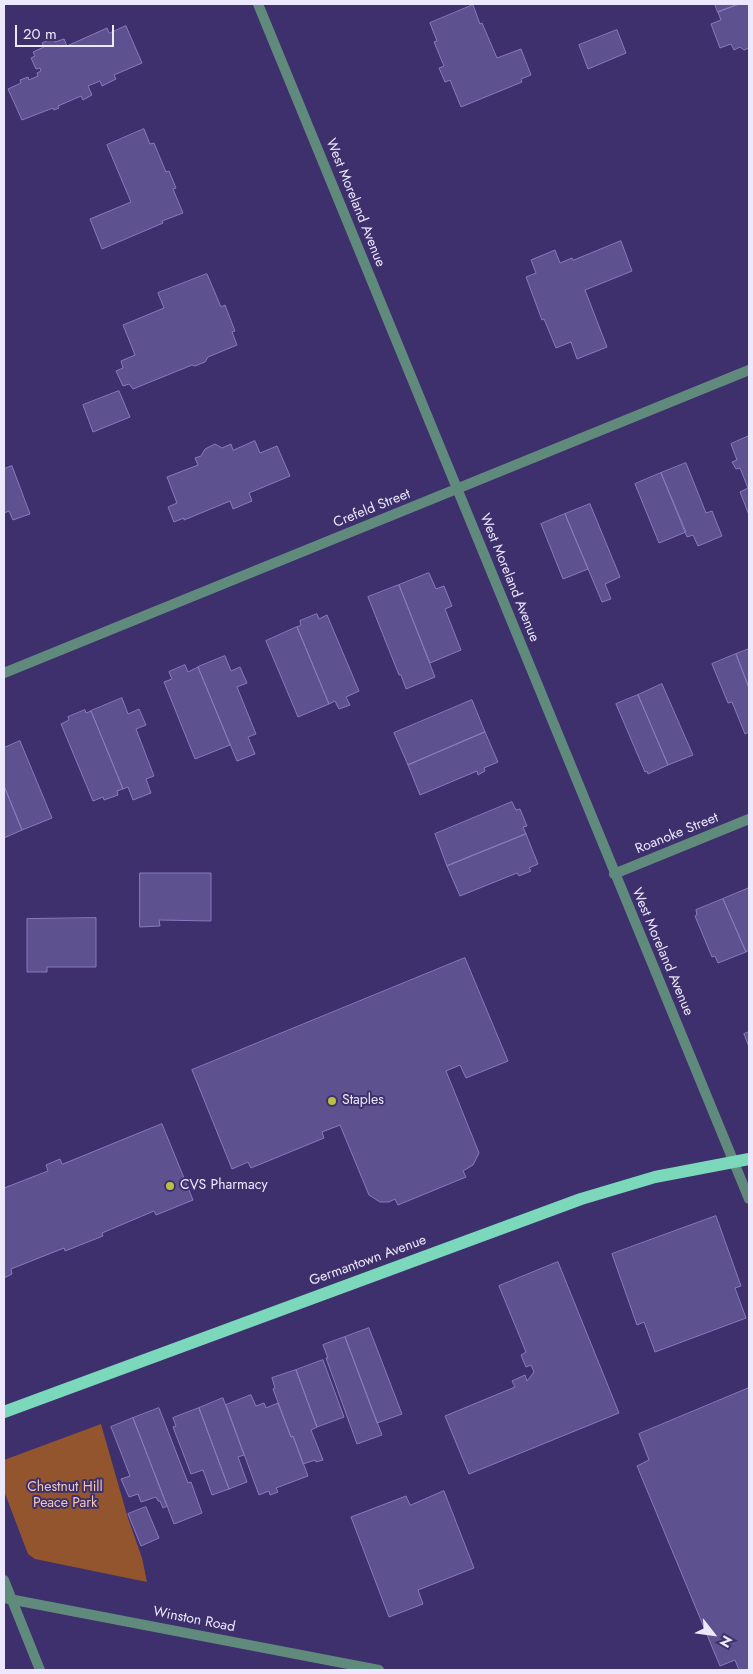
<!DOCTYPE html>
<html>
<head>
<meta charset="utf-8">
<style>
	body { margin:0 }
	#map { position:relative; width:753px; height:1674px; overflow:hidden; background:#3e306c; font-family:Jost,sans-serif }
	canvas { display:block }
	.frame { position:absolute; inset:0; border:5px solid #ebe8ff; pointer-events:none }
	.north { position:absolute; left:688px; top:1609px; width:50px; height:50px; -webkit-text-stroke:4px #3e306c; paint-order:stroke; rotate:120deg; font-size:14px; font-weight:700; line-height:20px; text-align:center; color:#ebe8ff }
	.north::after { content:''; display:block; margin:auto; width:18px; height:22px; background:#ebe8ff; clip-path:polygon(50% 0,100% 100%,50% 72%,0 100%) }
	.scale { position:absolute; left:15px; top:25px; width:99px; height:22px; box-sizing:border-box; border:2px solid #ebe8ff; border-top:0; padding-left:6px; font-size:15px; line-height:18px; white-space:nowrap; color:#ebe8ff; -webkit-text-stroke:4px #3e306c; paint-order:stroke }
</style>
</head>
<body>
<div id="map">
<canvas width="753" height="1674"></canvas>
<div class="frame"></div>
<div class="north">N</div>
<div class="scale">20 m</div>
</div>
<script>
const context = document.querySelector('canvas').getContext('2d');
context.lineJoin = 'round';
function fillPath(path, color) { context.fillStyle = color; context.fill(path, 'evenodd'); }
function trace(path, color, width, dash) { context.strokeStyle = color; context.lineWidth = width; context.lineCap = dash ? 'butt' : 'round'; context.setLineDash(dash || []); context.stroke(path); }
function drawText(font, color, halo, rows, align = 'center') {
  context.font = font + ' Jost,sans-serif'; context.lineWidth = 4; context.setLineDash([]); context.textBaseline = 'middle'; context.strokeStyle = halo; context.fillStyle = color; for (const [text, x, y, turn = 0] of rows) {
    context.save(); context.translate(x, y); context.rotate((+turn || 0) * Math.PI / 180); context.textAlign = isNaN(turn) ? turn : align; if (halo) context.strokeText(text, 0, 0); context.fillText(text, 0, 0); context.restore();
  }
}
fillPath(new Path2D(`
	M 101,1424 L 127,1515 L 142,1558 L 147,1582 L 35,1559 L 28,1554 L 4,1491 L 4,1460 Z`), '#92552d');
const building = new Path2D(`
	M 715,4 L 739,4 L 718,12 Z
	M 739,4 L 749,4 L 749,48 L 744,50 L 740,47 L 734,50 L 731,44 L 720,48 L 711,24 L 721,20 L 718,12 Z
	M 473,5 L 480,24 L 482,23 L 497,58 L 521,49 L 531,75 L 521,79 L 522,82 L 461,107 L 450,80 L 445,82 L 439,68 L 444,66 L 434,42 L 437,41 L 430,23 Z
	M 126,26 L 142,63 L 114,75 L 116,79 L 102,86 L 100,81 L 88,86 L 92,95 L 83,100 L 81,96 L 58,106 L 59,108 L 54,110 L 53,108 L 22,120 L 8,89 L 21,83 L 20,80 L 28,77 L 29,80 L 38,76 L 37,73 L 41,71 L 40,68 L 36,69 L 31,58 L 35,56 L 33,52 L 44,47 L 42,43 L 53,38 L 55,42 L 64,39 L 67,46 L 107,28 L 109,33 Z
	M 617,30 L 626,53 L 588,69 L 579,45 Z
	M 144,129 L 150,144 L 154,143 L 166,172 L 169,171 L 176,188 L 173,189 L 183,213 L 162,221 L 163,223 L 102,249 L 90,219 L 131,202 L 107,145 Z
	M 621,241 L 632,271 L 585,290 L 607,347 L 577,359 L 571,342 L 556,348 L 544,319 L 542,320 L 526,277 L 536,273 L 531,260 L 555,250 L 560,263 L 572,258 L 573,260 Z
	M 207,274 L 221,307 L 225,305 L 235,331 L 232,332 L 237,345 L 208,357 L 205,362 L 195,366 L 192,365 L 133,389 L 129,384 L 123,386 L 116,371 L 123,368 L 121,361 L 135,355 L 123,325 L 164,308 L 158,293 Z
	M 119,391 L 130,417 L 93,432 L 83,405 Z
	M 749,436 L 749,515 L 740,492 L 748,488 L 740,468 L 736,469 L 732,462 L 737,460 L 731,444 Z
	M 255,441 L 260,453 L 277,446 L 290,476 L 249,493 L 252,501 L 233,509 L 230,501 L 184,520 L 184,518 L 174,522 L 168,507 L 177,503 L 167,477 L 198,465 L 195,458 L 201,456 L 205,449 L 215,444 L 222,448 L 231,444 L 233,450 Z
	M 686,463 L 706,513 L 712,511 L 722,536 L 698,546 L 693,535 L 687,537 L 661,473 Z
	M 12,466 L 30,514 L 13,520 L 9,511 L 4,513 L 4,469 Z
	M 661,473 L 686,532 L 659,543 L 635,484 Z
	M 590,504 L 620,577 L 605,584 L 611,599 L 602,602 L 565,514 Z
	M 565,514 L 588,569 L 563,579 L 541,524 Z
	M 429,573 L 436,589 L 444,586 L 452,606 L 445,609 L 461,650 L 430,663 L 399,585 Z
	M 399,585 L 435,677 L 406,689 L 401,675 L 399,675 L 368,597 Z
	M 317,614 L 319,619 L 327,615 L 359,691 L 346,697 L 350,705 L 339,709 L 335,701 L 329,704 L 297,627 L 301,625 L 300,621 Z
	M 297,627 L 329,704 L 298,717 L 266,641 Z
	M 749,649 L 749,688 L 736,654 Z
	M 736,654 L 749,688 L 749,732 L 745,734 L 732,702 L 728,703 L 712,664 Z
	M 225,656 L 231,671 L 240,667 L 247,683 L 237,687 L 256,734 L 248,737 L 255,754 L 237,761 L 198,667 Z
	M 185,665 L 188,672 L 198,667 L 230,745 L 195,759 L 164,682 L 172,679 L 169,672 Z
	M 662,684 L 693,755 L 668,765 L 638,695 Z
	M 638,695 L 668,765 L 648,774 L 647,771 L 645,772 L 616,704 Z
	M 122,698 L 128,714 L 139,709 L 146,725 L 136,729 L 154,776 L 146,779 L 151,793 L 133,800 L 128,787 L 123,789 L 91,711 Z
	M 472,700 L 485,732 L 408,765 L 394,733 Z
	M 85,710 L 86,713 L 91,711 L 123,789 L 117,791 L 118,795 L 104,800 L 103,797 L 93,801 L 61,724 L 69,720 L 68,717 Z
	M 485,732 L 498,762 L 484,768 L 485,771 L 478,775 L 477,771 L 420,795 L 408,765 Z
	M 20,741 L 52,818 L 22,830 L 4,786 L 4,748 Z
	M 4,786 L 22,830 L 4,838 Z
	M 512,802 L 516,810 L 520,809 L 527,826 L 523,827 L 526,834 L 447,866 L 435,834 Z
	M 526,834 L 538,864 L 529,868 L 531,871 L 519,876 L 517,873 L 460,896 L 447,866 Z
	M 140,873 L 211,873 L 211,921 L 159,920 L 160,926 L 140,927 Z
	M 749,888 L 749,950 L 746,952 L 723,899 Z
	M 723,899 L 746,952 L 718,963 L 715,956 L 712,957 L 695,916 L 697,915 L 696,910 Z
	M 96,918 L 96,967 L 47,967 L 47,972 L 27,972 L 27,919 Z
	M 465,958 L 508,1061 L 466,1078 L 460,1065 L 446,1071 L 479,1153 L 473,1165 L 463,1171 L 466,1177 L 398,1205 L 395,1199 L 389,1202 L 380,1202 L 369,1195 L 340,1125 L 322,1132 L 324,1138 L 251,1168 L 248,1162 L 232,1169 L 192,1070 Z
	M 749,1032 L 749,1047 L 744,1034 Z
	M 162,1124 L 193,1200 L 156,1215 L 154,1211 L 102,1233 L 103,1236 L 65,1251 L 64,1248 L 11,1269 L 12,1274 L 4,1278 L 4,1188 L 48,1171 L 46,1165 L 60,1159 L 62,1164 Z
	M 716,1216 L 741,1286 L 735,1288 L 746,1318 L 655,1352 L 644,1322 L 637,1325 L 612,1254 Z
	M 558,1262 L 619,1413 L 469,1474 L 445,1416 L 515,1387 L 512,1381 L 525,1375 L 527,1381 L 534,1372 L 531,1365 L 526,1367 L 521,1355 L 526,1352 L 499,1286 Z
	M 369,1328 L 402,1414 L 377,1423 L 345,1337 Z
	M 345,1337 L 382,1435 L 357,1444 L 326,1358 L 328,1358 L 323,1345 Z
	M 323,1360 L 344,1417 L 317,1427 L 296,1370 Z
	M 296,1370 L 317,1427 L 311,1430 L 323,1460 L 316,1462 L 315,1460 L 303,1464 L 293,1436 L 291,1437 L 273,1389 L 275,1388 L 272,1378 Z
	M 749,1388 L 749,1670 L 739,1670 L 735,1660 L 720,1666 L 637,1466 L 649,1460 L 639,1434 Z
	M 251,1395 L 256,1406 L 264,1403 L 266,1408 L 278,1403 L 291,1437 L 293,1436 L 308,1476 L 276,1488 L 278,1492 L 270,1495 L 269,1491 L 259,1495 L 226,1405 Z
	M 223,1398 L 244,1455 L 238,1457 L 247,1482 L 229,1489 L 199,1408 Z
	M 159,1408 L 188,1483 L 191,1482 L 202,1513 L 174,1524 L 133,1418 Z
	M 199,1408 L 229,1489 L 212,1495 L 203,1470 L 191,1474 L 173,1427 L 176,1426 L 173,1418 Z
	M 133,1418 L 167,1506 L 163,1508 L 160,1501 L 158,1501 L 156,1497 L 141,1502 L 138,1494 L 129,1497 L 121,1479 L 130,1476 L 111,1427 Z
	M 444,1491 L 474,1568 L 418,1590 L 423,1604 L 389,1617 L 351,1517 L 406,1496 L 410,1505 Z
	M 146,1507 L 159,1538 L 141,1546 L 128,1514 Z`);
fillPath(building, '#5d5190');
trace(building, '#877bbe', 1);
trace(new Path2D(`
	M 258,4 L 749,1199
	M 4,673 L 749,370
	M 614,874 L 749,819
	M 4,1580 L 40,1670
	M 4,1598 L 379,1670`), '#608b7c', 10);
trace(new Path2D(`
	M 4,1412 L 581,1199 L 655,1177 L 749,1159`), '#7bd8bb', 12);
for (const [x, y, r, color] of [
	[332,1101,5,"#bbc044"],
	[170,1186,5,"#bbc044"]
]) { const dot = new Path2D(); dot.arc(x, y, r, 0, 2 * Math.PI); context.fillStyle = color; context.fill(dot); trace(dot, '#3e306c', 2); }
drawText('14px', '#ebe8ff', '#3e306c', [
	["West Moreland Avenue",355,203,68],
	["Crefeld Street",372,509,-22],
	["West Moreland Avenue",509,578,68],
	["Roanoke Street",677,834,-22],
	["West Moreland Avenue",662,952,67],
	["Germantown Avenue",368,1261,-20],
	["Winston Road",194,1620,11]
]);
drawText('14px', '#ebe8ff', '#3e306c', [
	["Staples",342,1101],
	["CVS Pharmacy",180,1186]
], 'left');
drawText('14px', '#f2c8b0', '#3e306c', [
	["Chestnut Hill",65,1488],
	["Peace Park",65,1504]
]);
</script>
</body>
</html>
